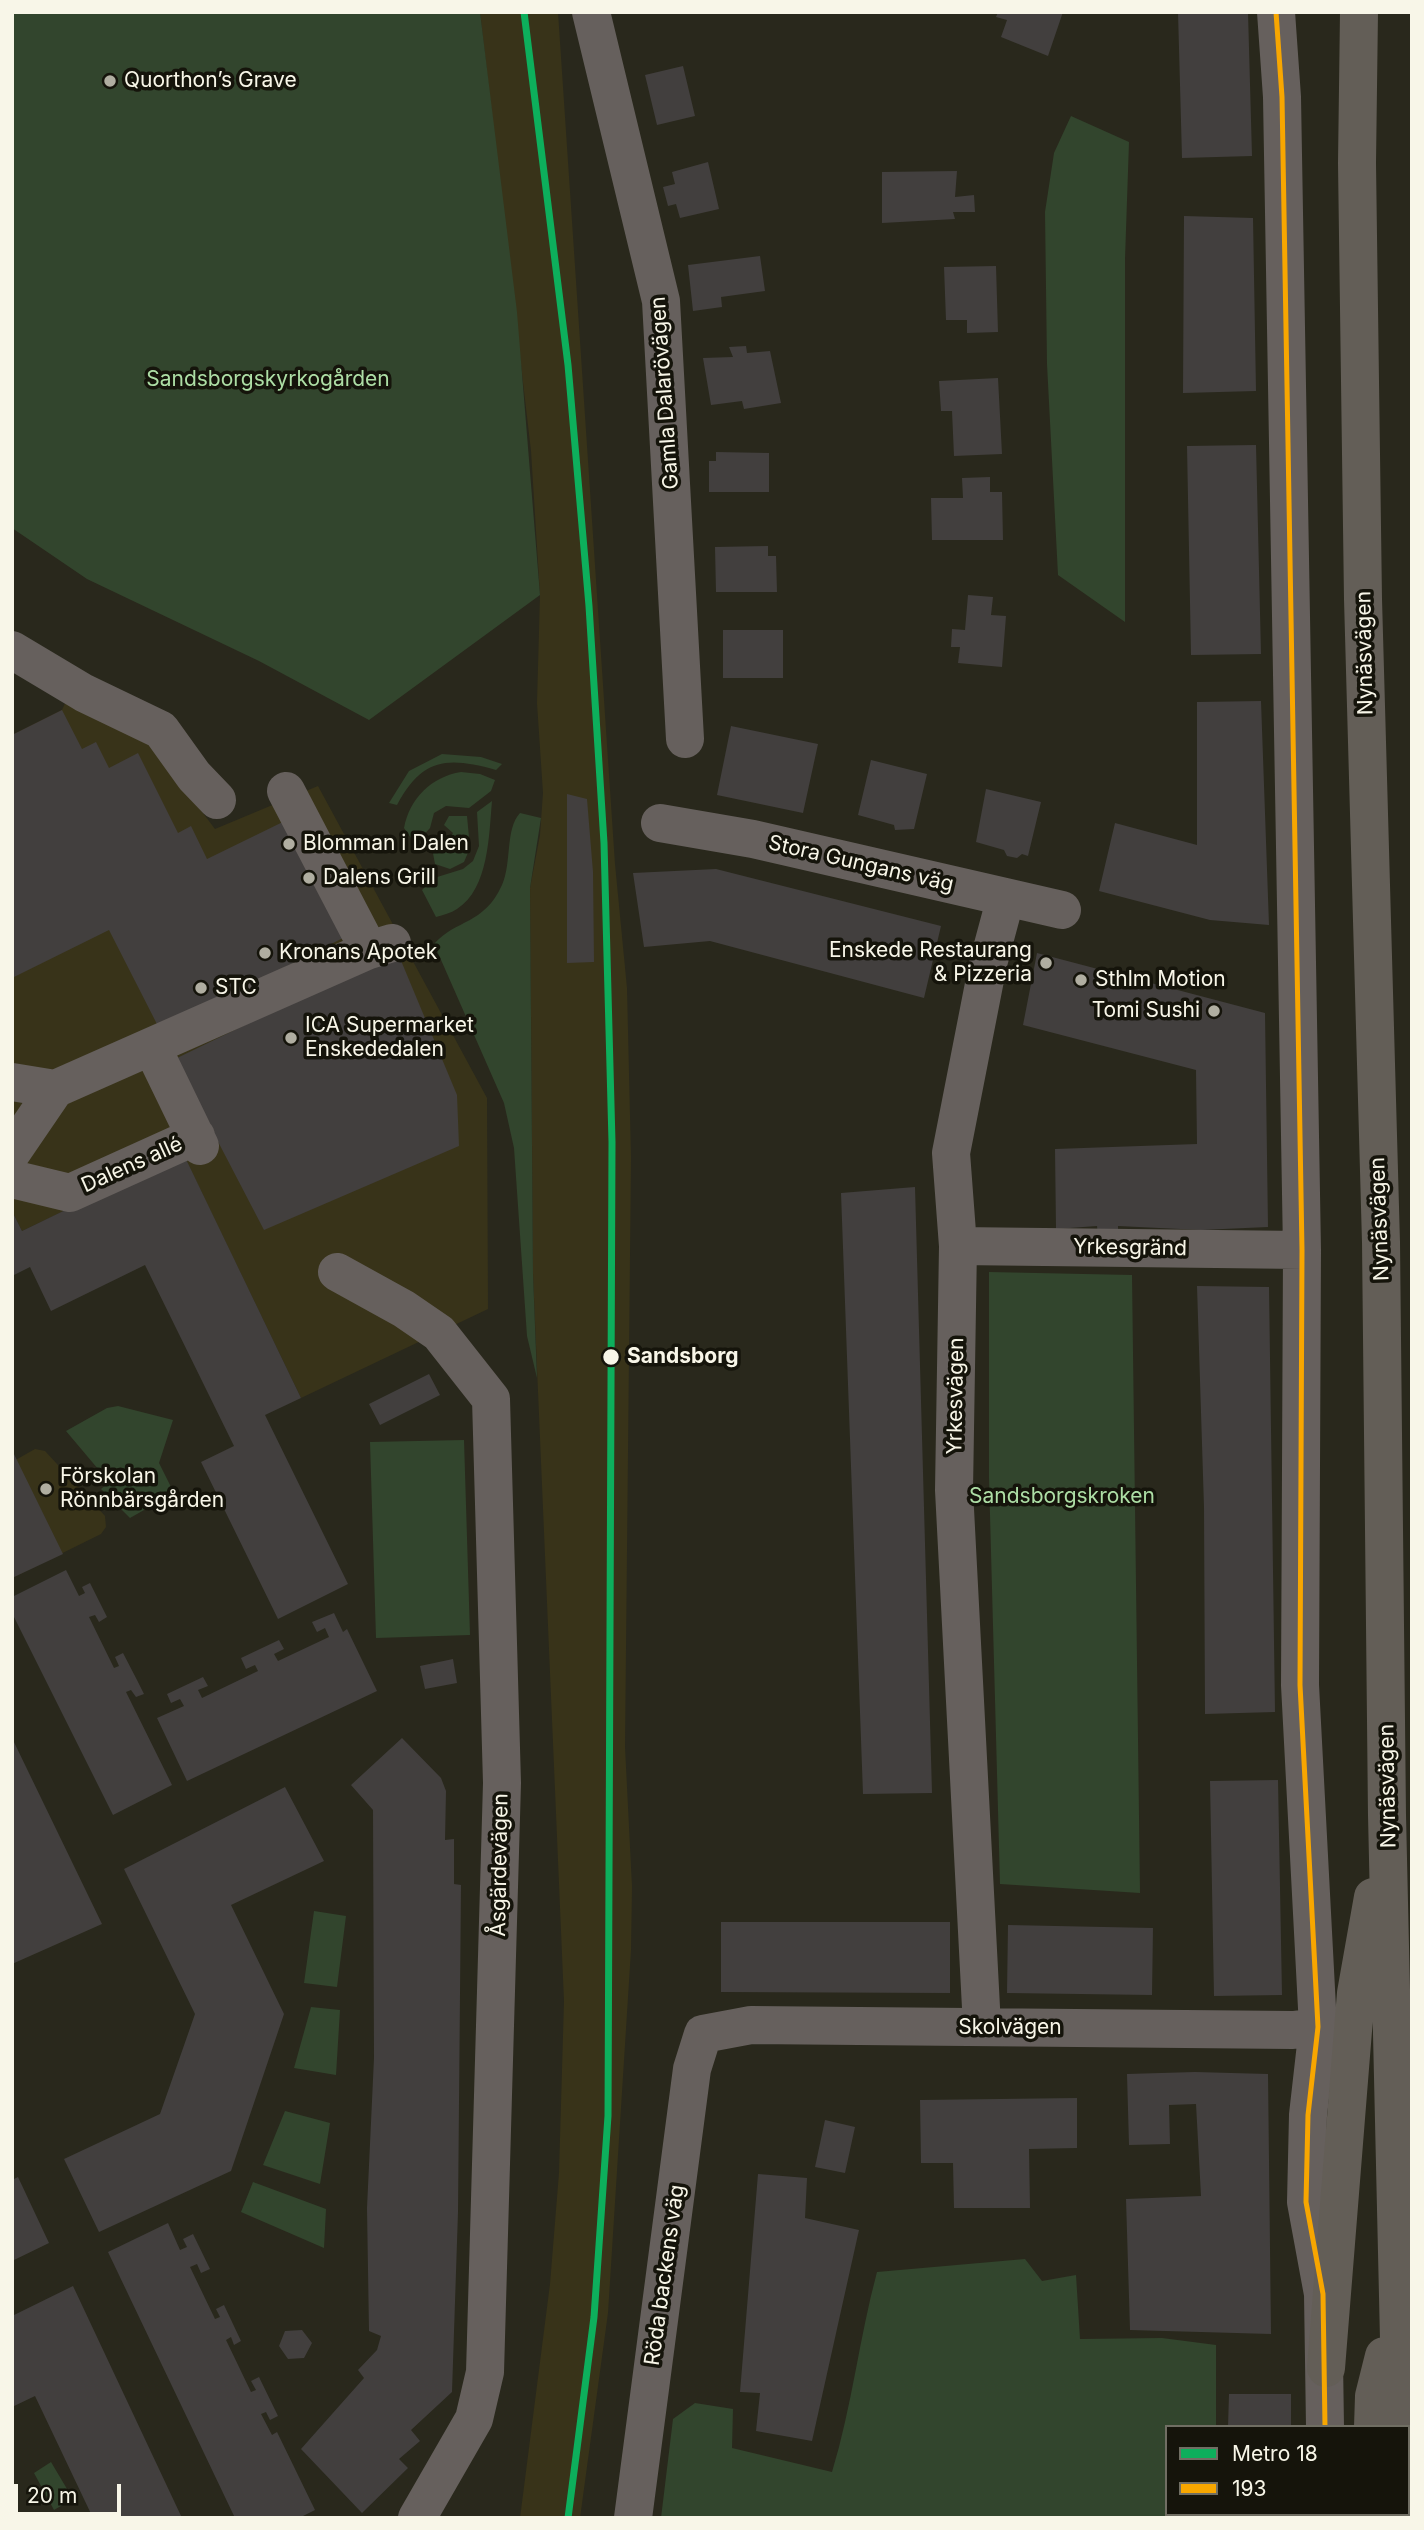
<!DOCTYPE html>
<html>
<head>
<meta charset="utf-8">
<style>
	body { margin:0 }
	#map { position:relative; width:1424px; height:2530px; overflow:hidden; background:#29281c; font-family:Inter,sans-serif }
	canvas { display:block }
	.frame { position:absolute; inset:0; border:14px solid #f8f6e8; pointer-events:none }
	.legend { position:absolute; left:1165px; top:2425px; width:245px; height:91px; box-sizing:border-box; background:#15140b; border:2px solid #706e63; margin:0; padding:9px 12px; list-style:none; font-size:21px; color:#f8f6e8 }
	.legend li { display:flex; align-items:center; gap:14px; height:35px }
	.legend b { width:35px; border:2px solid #706e63 }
	.scale { position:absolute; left:14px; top:2484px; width:107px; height:32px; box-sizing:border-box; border:4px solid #f8f6e8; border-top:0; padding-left:9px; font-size:21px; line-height:24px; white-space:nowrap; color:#f8f6e8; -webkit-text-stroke:5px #15140b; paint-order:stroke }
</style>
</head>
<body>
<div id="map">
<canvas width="1424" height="2530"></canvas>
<div class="frame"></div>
<ul class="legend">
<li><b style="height:9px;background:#0daf5c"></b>Metro 18</li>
<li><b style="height:9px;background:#f7a600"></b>193</li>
</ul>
<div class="scale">20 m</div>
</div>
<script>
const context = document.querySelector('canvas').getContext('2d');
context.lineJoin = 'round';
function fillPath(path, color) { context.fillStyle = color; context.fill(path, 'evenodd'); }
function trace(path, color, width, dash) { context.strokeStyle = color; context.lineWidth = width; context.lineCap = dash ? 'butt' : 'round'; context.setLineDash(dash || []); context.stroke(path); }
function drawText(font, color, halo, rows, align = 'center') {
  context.font = font + ' Inter,sans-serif'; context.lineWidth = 7; context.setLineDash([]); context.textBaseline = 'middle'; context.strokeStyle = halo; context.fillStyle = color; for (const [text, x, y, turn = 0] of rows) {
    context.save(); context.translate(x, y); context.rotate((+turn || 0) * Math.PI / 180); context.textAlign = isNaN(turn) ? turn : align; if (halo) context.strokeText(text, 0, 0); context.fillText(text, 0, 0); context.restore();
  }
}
fillPath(new Path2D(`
	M 480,12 L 558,12 L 615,864 L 627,988 L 631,1158 L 625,1747 L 632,1887 L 631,1950 L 608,2313 L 580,2518 L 520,2518 L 550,2284 L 559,2173 L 564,2001 L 533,1274 L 530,888 L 540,835 L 543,793 L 537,703 L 540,595 L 531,451 Z
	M 67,699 L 150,743 L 215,829 L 318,786 L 487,1098 L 488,1309 L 301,1398 L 183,1154 L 22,1231 L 12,1211 L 12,735 L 62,710 Z
	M 35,1449 L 45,1451 L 105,1516 L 106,1527 L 101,1534 L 12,1578 L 12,1462 Z`), '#383319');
fillPath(new Path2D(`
	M 12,12 L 480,12 L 517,312 L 540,595 L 369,720 L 259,661 L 87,579 L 12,528 Z
	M 1071,116 L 1129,142 L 1125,259 L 1125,622 L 1058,575 L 1047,364 L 1045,212 L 1054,153 Z
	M 442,754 L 481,757 L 502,764 L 496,770 C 448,757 423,757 397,805 L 389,803 L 409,771 Z
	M 461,772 L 480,774 L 495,780 L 491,791 L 469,808 L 446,806 L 434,813 L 430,828 L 421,838 L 411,838 L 404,828 C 410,798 431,777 461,772 Z
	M 492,801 C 489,834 489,889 457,909 C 451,913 443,915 436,917 L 422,890 L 434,878 L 463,869 L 473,861 L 479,846 L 477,812 Z
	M 520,813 L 541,818 L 530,888 L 533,1274 L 537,1378 L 527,1336 L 514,1148 L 504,1103 L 434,944 C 456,919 484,925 502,885 C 512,863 505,829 520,813 Z
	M 449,816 L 467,816 L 470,848 L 464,862 L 450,869 L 435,864 L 432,848 L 436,839 L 447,842 L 453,833 L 444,825 Z
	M 989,1272 L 1132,1275 L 1140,1893 L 1000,1884 L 989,1478 Z
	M 118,1406 L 173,1420 L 159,1463 L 174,1493 L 130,1518 L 101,1489 L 109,1482 L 66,1431 L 107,1408 Z
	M 464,1440 L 470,1635 L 376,1638 L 370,1442 Z
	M 314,1911 L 346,1916 L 337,1987 L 304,1983 Z
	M 311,2007 L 340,2010 L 336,2075 L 294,2068 Z
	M 285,2111 L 330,2123 L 320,2184 L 263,2165 Z
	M 253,2182 L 326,2209 L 324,2248 L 241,2212 Z
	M 1025,2259 L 1042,2281 L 1076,2275 L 1080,2339 L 1162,2338 L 1216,2345 L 1216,2427 L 1167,2427 L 1167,2514 L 1216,2514 L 1216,2518 L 661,2518 L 673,2419 L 695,2403 L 733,2409 L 732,2448 L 832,2472 C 852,2406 859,2339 877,2272 Z
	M 51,2462 L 73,2499 L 54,2510 L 34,2473 Z`), '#32452d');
fillPath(new Path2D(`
	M 998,12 L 1063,12 L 1048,56 L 1001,37 L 1007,20 L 996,17 Z
	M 1178,12 L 1248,12 L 1252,156 L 1182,158 Z
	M 683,66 L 695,116 L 657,125 L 645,75 Z
	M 708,162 L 719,209 L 680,218 L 676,204 L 668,206 L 663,187 L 675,184 L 672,172 Z
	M 957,171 L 955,197 L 974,195 L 975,212 L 953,212 L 955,219 L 882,223 L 882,172 Z
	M 1184,216 L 1253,218 L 1256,391 L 1183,393 Z
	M 760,256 L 765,291 L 721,297 L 722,307 L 693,311 L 688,265 Z
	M 996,266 L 998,332 L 967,333 L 967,320 L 946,320 L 944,267 Z
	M 746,346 L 747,353 L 770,351 L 781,403 L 744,409 L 742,401 L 711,405 L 703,358 L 733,357 L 729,347 Z
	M 998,378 L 1002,454 L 954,456 L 952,411 L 941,411 L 939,381 Z
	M 1256,445 L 1261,654 L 1191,655 L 1187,446 Z
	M 716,452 L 769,453 L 769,492 L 709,492 L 709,461 L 716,461 Z
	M 990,477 L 990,492 L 1002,492 L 1003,540 L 932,540 L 931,498 L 963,498 L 962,478 Z
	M 768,546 L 768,556 L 776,556 L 777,592 L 716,592 L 715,547 Z
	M 968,595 L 993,597 L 991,615 L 1006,616 L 1002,667 L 958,663 L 960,647 L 951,647 L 952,629 L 965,630 Z
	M 723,630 L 783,630 L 783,678 L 723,678 Z
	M 1261,701 L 1269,925 L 1210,920 L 1099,891 L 1115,823 L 1197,845 L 1197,702 Z
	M 62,710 L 82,749 L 96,742 L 109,768 L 138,753 L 178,833 L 191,826 L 207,859 L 293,817 L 351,934 L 160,1030 L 109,930 L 12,978 L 12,735 Z
	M 731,726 L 818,744 L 803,813 L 717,795 Z
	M 871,760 L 927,774 L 914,829 L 895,830 L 894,825 L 858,815 Z
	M 986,789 L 1041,802 L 1028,856 L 1022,854 L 1017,858 L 1007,856 L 1004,850 L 976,842 Z
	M 567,794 L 587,799 L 593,872 L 594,962 L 567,963 Z
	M 716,869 L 941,926 L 924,998 L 710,941 L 644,947 L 633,873 Z
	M 397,951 L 457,1095 L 459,1146 L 264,1230 L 175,1059 Z
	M 1037,953 L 1265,1013 L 1268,1227 L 1201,1230 L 1118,1226 L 1118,1235 L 1098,1236 L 1097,1226 L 1056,1229 L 1055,1149 L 1197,1144 L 1196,1070 L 1023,1025 Z
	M 183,1153 L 301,1398 L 265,1415 L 348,1584 L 278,1619 L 201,1462 L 234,1446 L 145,1265 L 51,1311 L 30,1267 L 12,1276 L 12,1211 L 22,1231 Z
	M 915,1187 L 932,1793 L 863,1794 L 841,1193 Z
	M 1197,1286 L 1269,1287 L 1275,1712 L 1205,1714 L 1204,1507 Z
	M 429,1374 L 440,1395 L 380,1425 L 369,1404 Z
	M 12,1450 L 63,1554 L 12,1578 Z
	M 66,1570 L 79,1596 L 85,1593 L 82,1587 L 90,1583 L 107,1617 L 99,1622 L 95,1615 L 89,1617 L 114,1668 L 119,1666 L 115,1657 L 123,1653 L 137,1680 L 144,1694 L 136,1697 L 131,1690 L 126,1692 L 172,1785 L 113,1815 L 12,1613 L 12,1597 Z
	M 334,1613 L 343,1632 L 347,1629 L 377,1691 L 187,1781 L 157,1718 L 184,1706 L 180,1699 L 171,1703 L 167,1694 L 203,1677 L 208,1686 L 198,1690 L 202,1698 L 258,1671 L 255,1665 L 246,1669 L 241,1658 L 279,1640 L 284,1649 L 274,1654 L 278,1661 L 329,1637 L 325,1628 L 317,1632 L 312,1622 Z
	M 453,1659 L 457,1683 L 425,1689 L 420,1666 Z
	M 12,1738 L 102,1924 L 12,1964 Z
	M 402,1738 L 441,1778 L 446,1791 L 445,1840 L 454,1839 L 454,1884 L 461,1885 L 458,2212 L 452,2392 L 411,2430 L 420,2441 L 399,2459 L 408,2468 L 362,2513 L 301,2449 L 364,2378 L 358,2370 L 377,2350 L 381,2336 L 369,2331 L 367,2208 L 374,2058 L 373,1810 L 351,1785 Z
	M 1278,1780 L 1282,1995 L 1214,1996 L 1210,1781 Z
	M 285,1787 L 324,1861 L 231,1905 L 284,2014 L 231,2171 L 99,2232 L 64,2159 L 160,2114 L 195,2014 L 124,1869 Z
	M 721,1922 L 950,1922 L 950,1993 L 721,1992 Z
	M 1008,1925 L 1153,1928 L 1152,1995 L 1007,1993 Z
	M 1195,2072 L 1268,2074 L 1271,2334 L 1130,2330 L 1126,2199 L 1201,2196 L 1196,2104 L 1169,2105 L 1170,2144 L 1129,2145 L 1127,2074 Z
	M 1077,2098 L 1077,2148 L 1029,2149 L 1030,2208 L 954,2208 L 953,2163 L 921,2163 L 920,2100 Z
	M 825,2120 L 855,2127 L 845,2173 L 815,2167 Z
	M 758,2174 L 807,2178 L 805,2218 L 859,2230 L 812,2441 L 756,2431 L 760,2393 L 740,2392 Z
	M 18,2177 L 49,2243 L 12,2261 L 12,2180 Z
	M 168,2223 L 180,2250 L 187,2247 L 183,2239 L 193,2234 L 210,2269 L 201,2273 L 197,2264 L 190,2267 L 215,2319 L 220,2317 L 216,2309 L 224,2305 L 241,2341 L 234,2345 L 231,2337 L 226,2340 L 251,2392 L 256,2390 L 251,2381 L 259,2377 L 278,2416 L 270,2420 L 266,2412 L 261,2414 L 272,2435 L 277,2432 L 315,2510 L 299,2518 L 235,2518 L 108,2252 Z
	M 73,2286 L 182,2518 L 93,2518 L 35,2396 L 12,2407 L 12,2316 Z
	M 302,2330 L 312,2343 L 304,2358 L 288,2359 L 279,2346 L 285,2331 Z
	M 1229,2394 L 1291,2394 L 1291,2427 L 1228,2427 Z
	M 1230,2514 L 1292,2514 L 1292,2518 L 1230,2518 Z`), '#423f3e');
trace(new Path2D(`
	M 591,12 L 661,301 L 685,739
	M 1276,12 L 1282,97 L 1302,1250 L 1300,1685 L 1318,2027 L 1308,2115 L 1306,2202 L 1323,2294 L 1325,2427
	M 12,650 L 84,693 L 161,730 L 194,776 L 217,800
	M 286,791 L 369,950
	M 660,823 L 753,839 L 1062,910
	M 152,1047 L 200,1146
	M 12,1082 L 55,1089
	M 12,1152 L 55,1089 L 369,950 L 392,943
	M 12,1179 L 70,1193 L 196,1136
	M 958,1246 L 1302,1250
	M 337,1272 L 404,1309 L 439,1333 L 491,1399 L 502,1783 L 485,2372 L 474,2419 L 417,2518
	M 982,2027 L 954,1490 L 958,1246 L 951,1153 L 988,964 L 1006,897
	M 633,2518 L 692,2069 L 703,2034 L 751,2025 L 1293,2030 L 1318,2027
	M 1322,2518 L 1322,2514`), '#66605d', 38);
trace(new Path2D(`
	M 1359,12 L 1357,163 L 1363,599 L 1381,1242 L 1387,1815 L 1401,2427
	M 1326,2368 L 1356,1993 L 1373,1897
	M 1373,2427 L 1374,2396 L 1384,2356
	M 1402,2514 L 1402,2518
	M 1372,2518 L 1373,2514`), '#635e57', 38);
trace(new Path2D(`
	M 1276,12 L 1282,97 L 1302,1250 L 1300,1685 L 1318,2027 L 1308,2115 L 1306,2202 L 1323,2294 L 1325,2427`), '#f7a600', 5);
trace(new Path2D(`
	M 524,12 L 568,365 L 589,606 L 604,843 L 612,1142 L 608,2116 L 594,2317 L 568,2518`), '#0daf5c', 7);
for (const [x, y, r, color] of [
	[110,81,7,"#b0aea1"],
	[289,844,7,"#b0aea1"],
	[309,878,7,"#b0aea1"],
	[265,953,7,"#b0aea1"],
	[1046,963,7,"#b0aea1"],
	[1081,980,7,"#b0aea1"],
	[201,988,7,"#b0aea1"],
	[1214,1011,7,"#b0aea1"],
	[291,1038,7,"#b0aea1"],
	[611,1357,9,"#f8f6e8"],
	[46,1489,7,"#b0aea1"]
]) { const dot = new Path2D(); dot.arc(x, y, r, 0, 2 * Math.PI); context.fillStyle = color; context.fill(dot); trace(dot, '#15140b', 2.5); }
drawText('21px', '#f8f6e8', '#15140b', [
	["Quorthon’s Grave",124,81],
	["Blomman i Dalen",303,844],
	["Dalens Grill",323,878],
	["Enskede Restaurang",1032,951,"right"],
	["& Pizzeria",1032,975,"right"],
	["Kronans Apotek",279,953],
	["Sthlm Motion",1095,980],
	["STC",215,988],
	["Tomi Sushi",1200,1011,"right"],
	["ICA Supermarket",305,1026],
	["Enskededalen",305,1050],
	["Förskolan",60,1477],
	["Rönnbärsgården",60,1501]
], 'left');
drawText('21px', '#addea5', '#15140b', [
	["Sandsborgskyrkogården",268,380],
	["Sandsborgskroken",1062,1497]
]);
drawText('21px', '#f8f6e8', '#15140b', [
	["Gamla Dalarövägen",665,393,-94],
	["Nynäsvägen",1365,653,-91],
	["Stora Gungans väg",861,864,13],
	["Dalens allé",132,1165,-24],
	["Nynäsvägen",1380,1219,-92],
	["Yrkesgränd",1130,1248,1],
	["Yrkesvägen",956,1396,-89],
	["Nynäsvägen",1388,1786,-91],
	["Åsgärdevägen",500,1865,-89],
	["Skolvägen",1010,2028],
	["Röda backens väg",665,2275,-82]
]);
drawText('bold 21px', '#f8f6e8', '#15140b', [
	["Sandsborg",627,1357]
], 'left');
</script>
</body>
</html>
